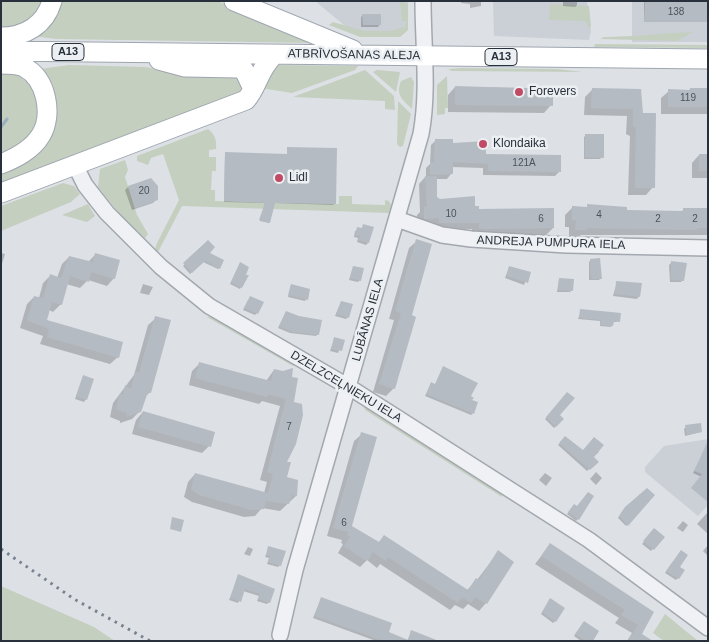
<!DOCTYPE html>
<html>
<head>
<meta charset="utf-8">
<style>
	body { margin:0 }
	#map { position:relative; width:709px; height:642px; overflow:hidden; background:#dde1e6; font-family:Arial,sans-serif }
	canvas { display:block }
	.frame { position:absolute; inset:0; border:2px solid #28303b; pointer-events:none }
</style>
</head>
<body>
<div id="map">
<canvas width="709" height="642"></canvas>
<div class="frame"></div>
</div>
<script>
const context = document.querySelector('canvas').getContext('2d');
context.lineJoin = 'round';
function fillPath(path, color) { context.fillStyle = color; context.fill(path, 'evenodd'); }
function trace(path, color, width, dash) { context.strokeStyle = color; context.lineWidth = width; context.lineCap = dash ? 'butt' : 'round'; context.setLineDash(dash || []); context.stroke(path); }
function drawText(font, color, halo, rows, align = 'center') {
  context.font = font + ' Arial,sans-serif'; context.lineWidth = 5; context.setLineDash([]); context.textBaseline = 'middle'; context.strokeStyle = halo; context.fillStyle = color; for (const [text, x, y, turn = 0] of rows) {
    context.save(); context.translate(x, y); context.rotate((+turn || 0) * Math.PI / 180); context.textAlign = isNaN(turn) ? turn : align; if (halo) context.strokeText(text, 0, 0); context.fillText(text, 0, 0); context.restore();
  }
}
fillPath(new Path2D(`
	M 315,1 L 408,1 L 408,30 L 400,37 L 357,36 Z
	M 493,1 L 587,1 L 591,31 L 589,40 L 494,36 Z
	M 632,1 L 708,1 L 708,42 L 632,42 Z
	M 708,439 L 708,505 L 698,516 L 645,472 L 645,467 L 664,446 Z`), '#cbd0d7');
fillPath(new Path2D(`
	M 1,1 L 46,1 L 29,26 L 1,31 Z
	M 60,1 L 217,1 L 315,40 L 314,43 L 56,39 L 33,36 C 49,29 54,17 60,1 Z
	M 400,1 L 408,4 L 408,30 L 400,37 L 360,37 L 329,25 L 333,22 L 364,31 L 390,31 L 405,27 L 406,21 L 402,21 Z
	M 550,4 L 589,6 L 591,26 L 588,28 L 586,21 L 549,20 Z
	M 693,32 L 677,41 L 600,39 L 604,37 C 634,37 663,33 693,32 Z
	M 595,44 L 708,45 L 708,48 L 594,47 Z
	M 69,65 L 145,67 L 174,72 L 221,70 L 243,80 L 243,93 L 1,187 L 1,172 C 12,167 24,163 33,157 C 50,145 61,117 54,97 C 51,88 45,78 40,69 Z
	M 277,65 L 358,66 L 355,70 L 292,93 L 260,88 Z
	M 461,68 L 557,69 L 583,72 L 452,71 L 448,69 Z
	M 365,70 L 394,96 L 395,110 L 385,109 L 385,101 L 293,97 Z
	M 377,70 L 400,72 L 396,92 L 373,72 Z
	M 1,73 L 16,73 L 37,91 L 38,131 L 1,159 Z
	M 447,76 L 448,108 L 445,108 L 445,114 L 437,115 L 437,85 Z
	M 411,77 L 414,82 L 412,109 C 403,100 395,95 401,81 Z
	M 398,101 L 411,114 L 403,146 L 400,147 L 397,144 Z
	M 208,129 C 215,134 217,141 216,149 L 209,150 L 209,157 L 216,157 L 216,171 L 212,171 L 211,190 L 215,190 L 215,201 L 339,204 L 339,196 L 352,196 L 352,204 L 385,205 L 385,200 L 389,201 L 392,207 L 389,213 L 182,206 L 158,252 L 155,250 L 156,245 L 179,200 L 163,154 L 151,158 L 148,165 L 137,161 L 137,156 Z
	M 125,160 L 128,170 L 125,177 L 137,215 L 148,234 L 145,238 L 123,218 L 98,187 L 100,169 Z
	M 63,183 L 74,186 L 80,194 L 71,202 L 1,231 L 1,206 Z
	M 88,204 L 95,216 L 87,222 L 62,215 Z
	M 213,316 L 294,365 L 293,366 L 207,317 Z
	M 364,405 L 501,492 L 502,497 L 365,410 Z
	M 1,586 L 94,627 L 115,641 L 1,641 Z
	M 665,614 L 698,641 L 664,641 L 653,633 Z`), '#c4cfbf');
fillPath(new Path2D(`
	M 461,1 L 481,1 L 481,6 L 470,8 L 470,4 L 461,3 Z
	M 563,1 L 577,1 L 577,5 L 575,7 L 563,6 Z
	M 644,1 L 708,1 L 708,22 L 644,22 Z
	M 363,15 L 380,24 L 378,27 L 361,27 L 361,17 Z
	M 455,87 L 527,88 L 527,90 L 551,105 L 544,113 L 448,112 L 448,95 Z
	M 690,89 L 708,90 L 708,114 L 661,114 L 661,98 L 669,91 L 688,91 Z
	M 592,90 L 639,91 L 653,187 L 646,195 L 628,195 L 630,136 L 626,134 L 627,116 L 584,115 L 585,97 Z
	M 586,135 L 602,157 L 600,159 L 584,159 L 584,137 Z
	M 436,140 L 485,155 L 560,171 L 555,176 L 483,175 L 483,168 L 451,167 L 451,174 L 447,179 L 436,179 L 436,197 L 439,200 L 553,228 L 546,235 L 472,236 L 472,229 L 432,229 L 417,225 L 417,215 L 420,212 L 419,184 L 426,176 L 426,168 L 430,164 L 431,145 Z
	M 287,148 L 334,205 L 274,203 L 269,223 L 260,221 L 265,203 L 224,202 L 225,154 L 287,155 Z
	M 699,155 L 708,155 L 708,178 L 692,178 L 692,163 Z
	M 128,187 L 157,199 L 153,203 L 132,210 L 125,190 Z
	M 611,206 L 611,208 L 625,211 L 681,212 L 684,209 L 708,210 L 708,235 L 581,235 L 579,237 L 569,237 L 569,227 L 565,227 L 565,215 L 572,208 Z
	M 364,225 L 368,243 L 366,245 L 357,242 L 358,238 L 354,237 L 355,231 L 361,229 Z
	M 417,241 L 410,316 L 394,388 L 386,396 L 373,392 L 394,320 L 389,319 L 409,248 Z
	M 208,242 L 208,253 L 219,268 L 218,269 L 203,262 L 190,274 L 183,266 Z
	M 1,253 L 5,254 L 1,267 Z
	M 96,254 L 114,278 L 107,286 L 88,280 L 80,288 L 66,284 L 61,304 L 53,312 L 49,310 L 46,321 L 118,357 L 110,364 L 40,344 L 43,336 L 20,328 L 27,304 L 34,297 L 39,298 L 43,283 L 50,276 L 57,278 L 62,264 L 69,257 L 88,262 Z
	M 591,260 L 601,278 L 599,280 L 589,280 L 589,262 Z
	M 671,263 L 683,280 L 681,282 L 670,282 L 669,265 Z
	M 239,265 L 241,287 L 240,289 L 230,284 Z
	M 353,267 L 360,280 L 358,282 L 349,280 Z
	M 509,267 L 529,273 L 524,285 L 505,278 Z
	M 559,279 L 572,290 L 570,292 L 557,292 Z
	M 617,282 L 639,296 L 637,299 L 613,296 Z
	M 143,284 L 153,287 L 149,295 L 140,293 Z
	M 291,285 L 306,299 L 305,301 L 288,297 Z
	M 248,300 L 257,313 L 255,315 L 243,310 Z
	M 341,302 L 348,317 L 346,319 L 335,316 Z
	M 581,311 L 619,322 L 613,322 L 611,327 L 600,326 L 600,321 L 578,319 Z
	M 286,312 L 318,334 L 316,336 L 290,333 L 278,328 Z
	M 156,318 L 150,392 L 145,397 L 140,411 L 132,419 L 120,423 L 120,421 L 110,417 L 113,403 L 134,375 L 148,325 Z
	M 335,338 L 343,340 L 338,353 L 330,351 Z
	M 199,364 L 266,381 L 274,370 L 283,373 L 292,370 L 285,462 L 286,478 L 296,496 L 280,511 L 262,508 L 255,516 L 244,517 L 192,502 L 184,497 L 188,482 L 195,474 L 264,493 L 267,482 L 260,480 L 280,406 L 262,401 L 259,404 L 189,385 L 192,371 Z
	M 83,377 L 86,399 L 84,402 L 75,399 Z
	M 431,384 L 469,397 L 473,413 L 471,415 L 425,396 Z
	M 567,394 L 558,415 L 563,419 L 554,428 L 545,419 Z
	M 143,412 L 209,446 L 202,453 L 132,434 L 136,420 Z
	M 686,427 L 701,432 L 685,436 L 684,429 Z
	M 362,434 L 350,526 L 378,543 L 384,537 L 467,590 L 477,580 L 498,552 L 486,603 L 479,611 L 468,604 L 463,609 L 455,605 L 450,610 L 380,564 L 377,568 L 367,560 L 360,567 L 338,553 L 343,544 L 341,543 L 342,540 L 327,536 L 354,441 Z
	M 565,438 L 583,452 L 597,450 L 599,452 L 593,457 L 597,462 L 587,471 L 558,445 Z
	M 703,454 L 708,480 L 693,473 Z
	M 596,472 L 602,478 L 596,485 L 590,479 Z
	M 545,473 L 552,478 L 546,486 L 539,480 Z
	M 653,495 L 626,526 L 618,518 L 623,510 Z
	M 572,508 L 578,519 L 576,521 L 567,514 Z
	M 707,513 L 708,513 L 708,534 L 697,524 Z
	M 683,521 L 688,525 L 683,532 L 677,528 Z
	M 655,529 L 664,537 L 651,551 L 642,544 Z
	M 550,545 L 652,613 L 641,634 L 651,641 L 627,641 L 632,633 L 615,623 L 619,618 L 535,564 Z
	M 708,545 L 708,556 L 703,551 Z
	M 248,547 L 253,549 L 250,556 L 244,554 Z
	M 269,547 L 280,565 L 278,567 L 267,564 L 269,558 L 265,557 Z
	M 672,563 L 678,567 L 678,578 L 676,580 L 665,573 Z
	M 239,576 L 273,590 L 269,602 L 267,604 L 257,601 L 259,596 L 243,591 L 238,603 L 229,600 Z
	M 321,598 L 388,633 L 407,641 L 412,631 L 438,641 L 376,641 L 313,618 Z
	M 550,600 L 555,621 L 553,623 L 541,614 Z
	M 582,625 L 591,641 L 581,641 L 574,636 Z`), '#0003');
trace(new Path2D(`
	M 1,127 L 7,119`), '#9bb1c3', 3);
fillPath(new Path2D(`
	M 645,1 L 708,1 L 708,22 L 644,22 Z
	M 362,14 L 381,14 L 381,25 L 363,25 Z
	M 455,86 L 553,89 L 553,106 L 455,105 Z
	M 592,88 L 641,89 L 643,113 L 656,113 L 655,188 L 635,188 L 636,128 L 633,126 L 633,109 L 591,108 Z
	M 690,88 L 708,88 L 708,107 L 668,107 L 668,89 L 690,90 Z
	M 585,134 L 604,134 L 604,158 L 585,157 Z
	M 435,139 L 453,139 L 453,143 L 486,141 L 486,154 L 561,155 L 561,172 L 488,171 L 488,164 L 453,162 L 453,174 L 430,175 L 430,162 L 434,163 Z
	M 287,147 L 337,148 L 336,204 L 275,203 L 270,223 L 259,220 L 265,203 L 224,201 L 225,152 L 287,154 Z
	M 699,154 L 708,154 L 708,171 L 699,171 Z
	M 425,176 L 437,176 L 437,197 L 440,199 L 475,196 L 475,206 L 479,206 L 479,209 L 554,208 L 554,228 L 479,229 L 479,223 L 439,223 L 439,218 L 424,219 L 424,206 L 427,207 Z
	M 151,178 L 158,186 L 158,200 L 135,208 L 128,186 Z
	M 587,204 L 627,207 L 627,210 L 683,211 L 683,208 L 708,208 L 708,228 L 698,228 L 696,230 L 587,228 L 587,230 L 575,230 L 576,220 L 572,220 L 572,206 L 587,207 Z
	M 363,224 L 374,227 L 369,243 L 358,240 L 360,236 L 355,235 L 357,227 L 362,228 Z
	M 416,239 L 432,244 L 412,315 L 416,317 L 395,389 L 379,384 L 401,313 L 395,311 Z
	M 208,240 L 215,247 L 210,253 L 224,260 L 220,269 L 205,261 L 192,273 L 183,263 Z
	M 95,253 L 120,260 L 115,279 L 91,272 L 89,282 L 70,276 L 62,305 L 52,302 L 47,320 L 123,342 L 119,358 L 47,337 L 49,329 L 27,320 L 34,296 L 43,298 L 50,274 L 61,278 L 69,256 L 93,262 Z
	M 600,258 L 602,279 L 591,279 L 590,259 Z
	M 671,261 L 687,263 L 684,281 L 671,280 Z
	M 240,262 L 249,267 L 246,275 L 249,275 L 242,288 L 231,282 Z
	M 353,266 L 364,268 L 361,281 L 350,278 Z
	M 509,266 L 531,272 L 528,283 L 507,276 Z
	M 559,278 L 574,279 L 573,291 L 558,290 Z
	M 616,281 L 642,283 L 640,297 L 615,294 Z
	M 291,284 L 310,289 L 308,300 L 288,295 Z
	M 250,296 L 264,302 L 258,314 L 244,308 Z
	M 341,301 L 353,304 L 349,318 L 336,314 Z
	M 580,309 L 621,313 L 620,322 L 614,321 L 613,326 L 600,325 L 601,320 L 579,318 Z
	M 286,311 L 299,316 L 322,320 L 319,335 L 292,332 L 279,326 Z
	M 155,316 L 171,320 L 151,393 L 148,392 L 141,412 L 126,417 L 127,413 L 116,409 L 120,394 L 123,395 L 125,385 L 131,389 L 135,372 L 139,373 Z
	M 334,337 L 345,340 L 342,351 L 331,349 Z
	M 199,362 L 271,381 L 274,369 L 283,371 L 293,368 L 292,377 L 298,378 L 294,402 L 302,404 L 303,415 L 296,444 L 287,462 L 291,462 L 287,477 L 298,480 L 297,496 L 292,495 L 289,504 L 266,501 L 264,509 L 252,510 L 199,495 L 191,489 L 195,473 L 268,493 L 273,474 L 267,472 L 286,399 L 268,394 L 267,397 L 195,378 Z
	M 443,366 L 478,383 L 471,396 L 474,398 L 472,400 L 478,402 L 474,414 L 426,394 L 431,382 L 435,384 Z
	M 83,375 L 94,379 L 87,400 L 76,396 Z
	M 567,392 L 575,398 L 560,415 L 564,419 L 556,427 L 546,417 Z
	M 143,411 L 215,432 L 211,447 L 138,427 Z
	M 701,423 L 702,432 L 687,435 L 685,425 Z
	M 361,432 L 377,437 L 352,526 L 379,542 L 384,535 L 468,590 L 476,578 L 479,580 L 498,550 L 514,562 L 487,604 L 475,597 L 471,603 L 462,597 L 458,603 L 388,557 L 386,561 L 373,552 L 368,560 L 365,560 L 344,546 L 350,537 L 347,535 L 348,532 L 333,528 Z
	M 565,436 L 583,450 L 594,437 L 604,445 L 594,457 L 599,462 L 590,470 L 559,443 Z
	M 708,441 L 708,502 L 691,488 L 702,474 L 694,471 Z
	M 647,488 L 655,495 L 628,526 L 619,516 L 625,507 Z
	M 588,492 L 594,496 L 579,520 L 568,512 L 574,504 L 577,506 Z
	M 172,517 L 184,520 L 181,532 L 170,529 Z
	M 654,528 L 665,537 L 654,550 L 643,541 Z
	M 550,543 L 654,612 L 642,634 L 653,641 L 628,641 L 638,625 L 621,615 L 625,610 L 541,556 Z
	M 268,546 L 286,551 L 281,566 L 268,562 L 270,556 L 266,555 Z
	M 681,550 L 688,555 L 680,567 L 685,570 L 679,579 L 666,571 Z
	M 238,574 L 275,589 L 270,603 L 258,599 L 260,594 L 245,589 L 241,602 L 230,598 Z
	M 321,597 L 392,623 L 389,632 L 408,640 L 411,630 L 439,641 L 383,641 L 315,616 Z
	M 550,598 L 565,608 L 556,622 L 542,612 Z
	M 584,621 L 599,631 L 593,641 L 586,641 L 575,634 Z`), '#b5bbc2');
const minor = new Path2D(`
	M 75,165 L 85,185 L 107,213 L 161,267 L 209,306 L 349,387 L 589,540 L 708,628
	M 397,219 L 442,235 L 471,239 L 566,245 L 708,248
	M 280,635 L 295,570 L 421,134 C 429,90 423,46 423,1`);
const major = new Path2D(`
	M 234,1 L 353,50
	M 1,37 C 25,37 45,25 52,1
	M 1,51 L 708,59
	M 159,60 L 185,67 L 238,68 L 244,70 L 253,89
	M 1,64 C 9,64 17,64 24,67 C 47,79 53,115 41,135 C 32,150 16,158 1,164
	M 1,193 L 246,100 C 259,85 258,70 274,55`);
trace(minor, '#a3a8af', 18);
trace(major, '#9ea6b0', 21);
trace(minor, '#eff1f4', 15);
trace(major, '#fff', 19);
trace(new Path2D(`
	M 1,549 L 74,599 L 150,641`), '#78828e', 3, [2.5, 5]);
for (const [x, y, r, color] of [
	[519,92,5,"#c14b65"],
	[483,144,5,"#c14b65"],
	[279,178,5,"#c14b65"]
]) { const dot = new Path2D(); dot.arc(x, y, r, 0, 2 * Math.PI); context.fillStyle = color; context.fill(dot); trace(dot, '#ecf0f3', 2); }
drawText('10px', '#4b535d', null, [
	["138",676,12],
	["119",688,98],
	["121A",524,163],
	["20",144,191],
	["10",451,214],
	["4",599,215],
	["6",541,219],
	["2",658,219],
	["2",695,219],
	["7",289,427],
	["6",344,523]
]);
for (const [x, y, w] of [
	[68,52,32],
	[501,57,32]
]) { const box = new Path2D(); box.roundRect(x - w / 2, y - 8.5, w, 17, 4); context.fillStyle = '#ecf0f3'; context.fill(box); trace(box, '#28303b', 1); }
drawText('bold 11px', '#28303b', null, [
	["A13",68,52],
	["A13",501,57]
]);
drawText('12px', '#28303b', '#ecf0f3', [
	["ATBRĪVOŠANAS ALEJA",354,55,1],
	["ANDREJA PUMPURA IELA",551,243,2],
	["LUBĀNAS IELA",368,320,-74],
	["DZELZCEĻNIEKU IELA",346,387,31]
]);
drawText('12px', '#28303b', '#ecf0f3', [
	["Forevers",529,92],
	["Klondaika",493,144],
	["Lidl",289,178]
], 'left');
</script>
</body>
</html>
